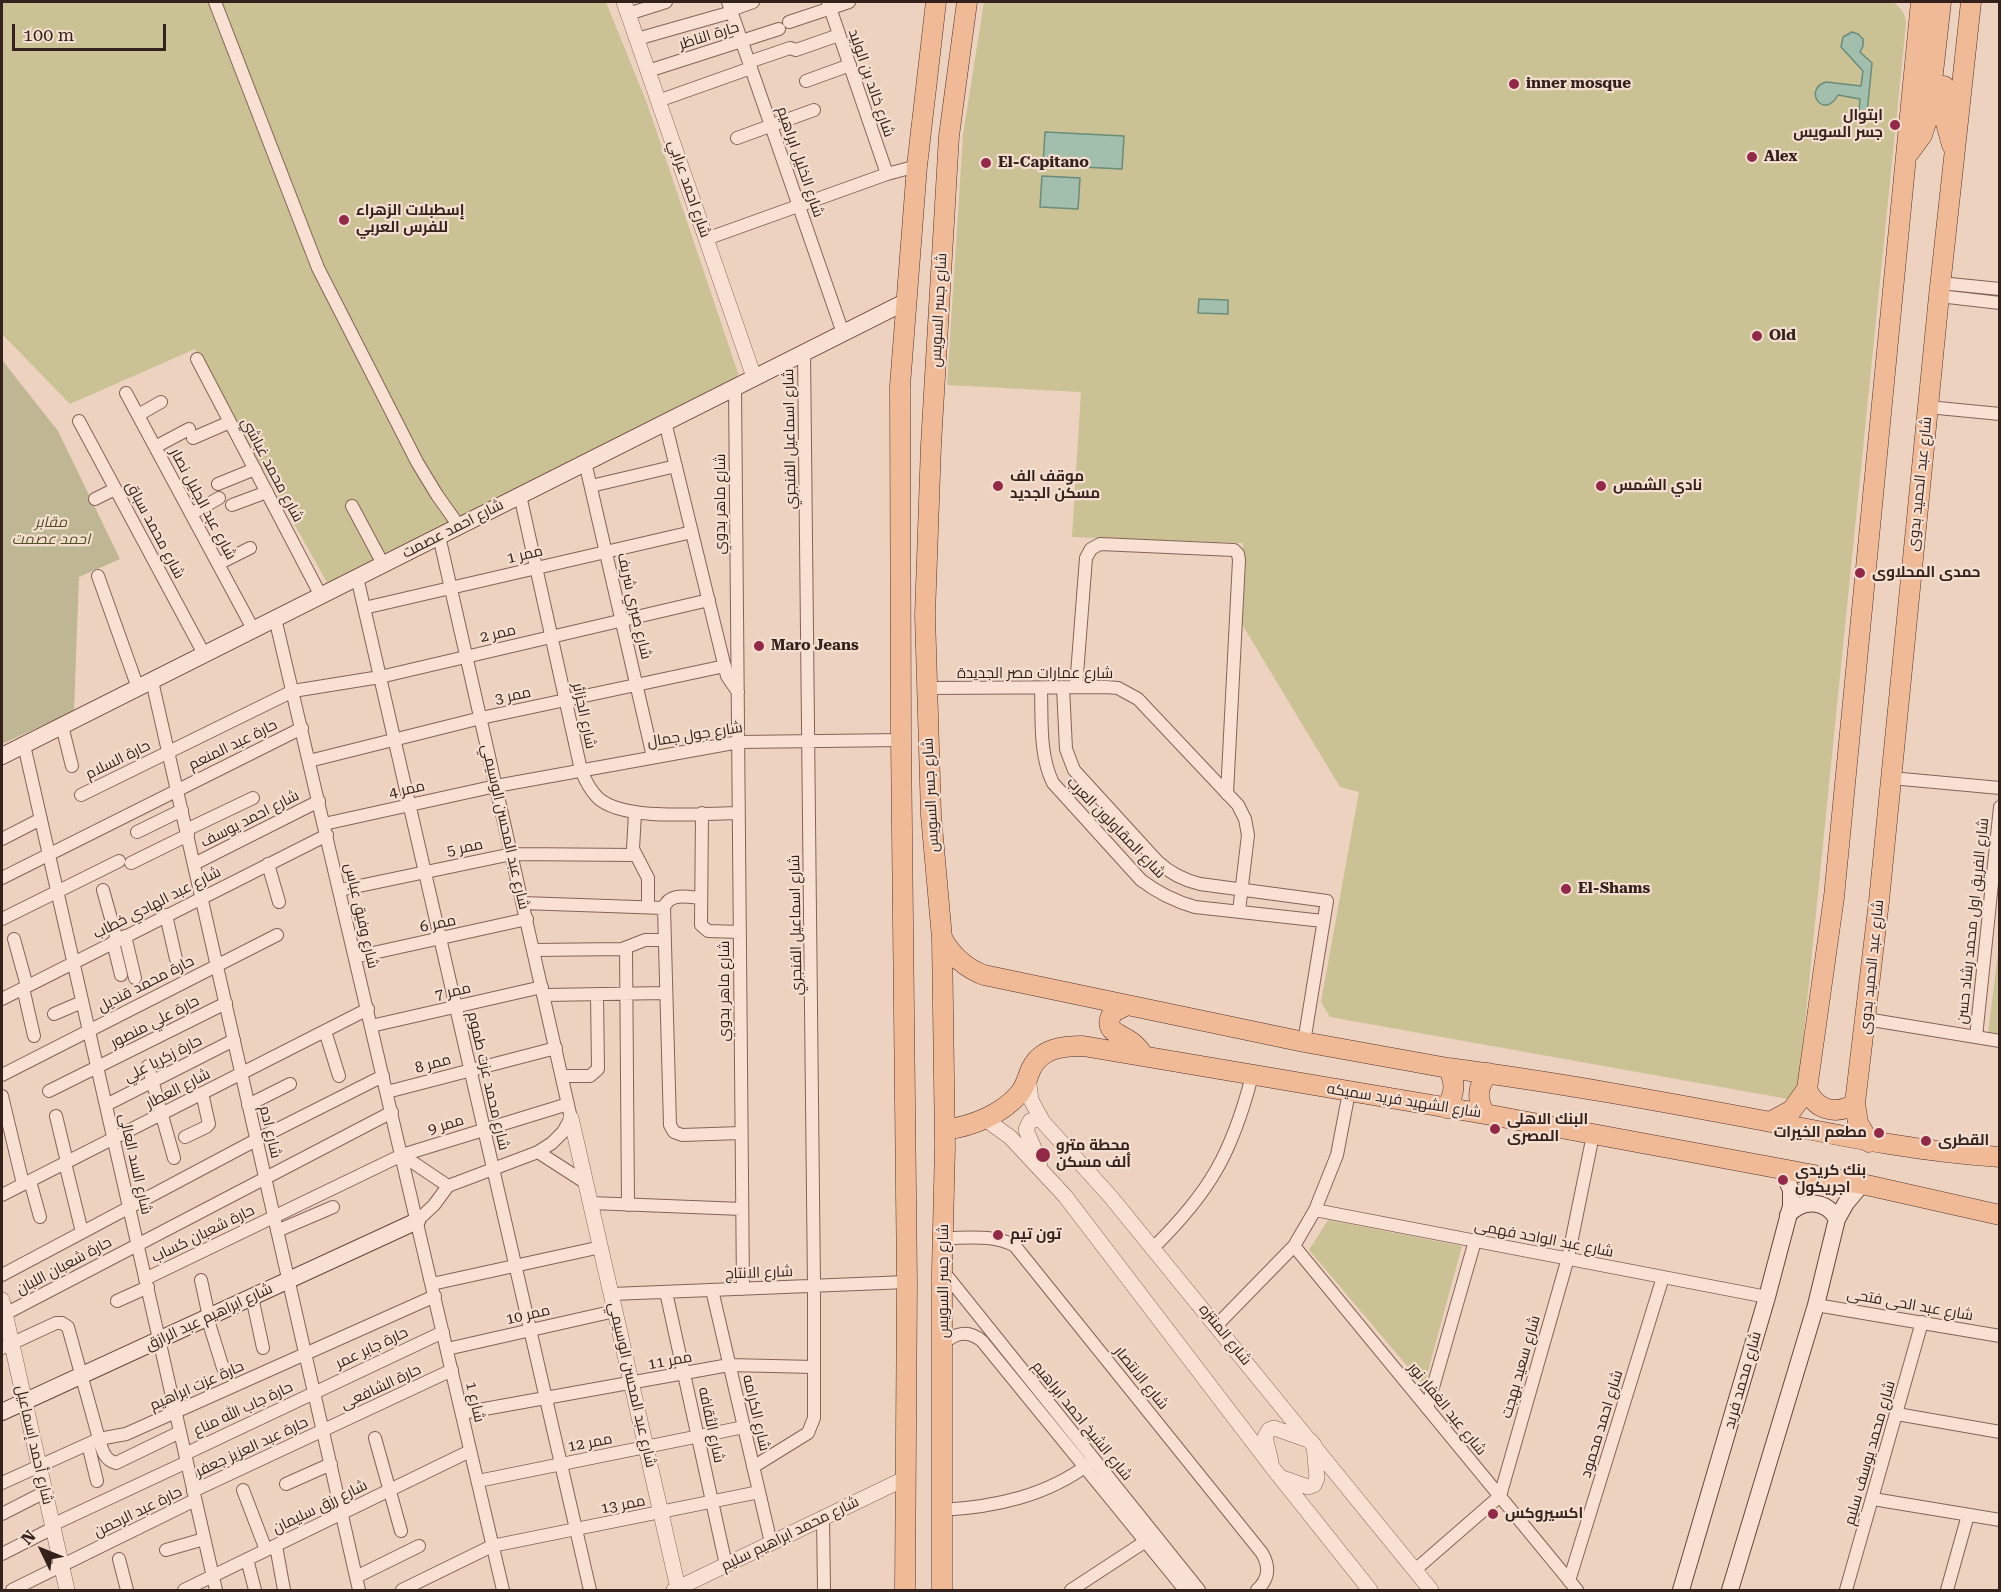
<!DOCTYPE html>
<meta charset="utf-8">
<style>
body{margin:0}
#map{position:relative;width:2001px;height:1592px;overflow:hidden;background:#edd2bf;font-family:"Roboto Serif",serif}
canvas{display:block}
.frame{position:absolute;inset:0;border:3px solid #35211c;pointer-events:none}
.north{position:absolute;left:12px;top:1520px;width:60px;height:60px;-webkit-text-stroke:4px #f4decf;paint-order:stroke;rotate:313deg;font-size:16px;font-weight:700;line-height:24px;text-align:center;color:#35211c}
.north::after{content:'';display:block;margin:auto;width:21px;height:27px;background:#35211c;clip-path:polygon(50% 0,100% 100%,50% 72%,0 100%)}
.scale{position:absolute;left:12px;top:24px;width:154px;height:27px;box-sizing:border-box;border:3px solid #35211c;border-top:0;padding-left:8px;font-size:18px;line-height:21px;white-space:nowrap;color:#35211c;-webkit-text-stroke:4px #f4decf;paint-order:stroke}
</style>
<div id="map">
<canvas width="2001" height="1592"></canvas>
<div class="frame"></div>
<div class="north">N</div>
<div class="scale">100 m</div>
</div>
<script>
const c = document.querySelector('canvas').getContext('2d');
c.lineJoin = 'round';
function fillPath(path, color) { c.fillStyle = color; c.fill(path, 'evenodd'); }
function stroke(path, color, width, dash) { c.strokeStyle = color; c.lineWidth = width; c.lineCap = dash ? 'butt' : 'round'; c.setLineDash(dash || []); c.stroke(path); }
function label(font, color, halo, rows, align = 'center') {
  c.font = font + ' "Roboto Serif",Cairo,serif'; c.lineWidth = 4.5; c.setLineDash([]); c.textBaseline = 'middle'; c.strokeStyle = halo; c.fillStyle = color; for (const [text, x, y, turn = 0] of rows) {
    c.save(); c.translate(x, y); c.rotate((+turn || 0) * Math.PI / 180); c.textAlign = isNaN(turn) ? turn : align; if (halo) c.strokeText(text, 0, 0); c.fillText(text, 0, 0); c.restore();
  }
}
fillPath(new Path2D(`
 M2,2H606L648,106L739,376L328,584L195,349L70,404L2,334Z
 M984,2H1893C1901,8 1906,13 1906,24L1798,1091L1788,1099L1330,1017L1321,1002L1359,792L1340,787L1240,621L1243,543L1072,537L1081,392L947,385L963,135Z
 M1999,944V1035L1988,1034Z
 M1328,1220L1462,1246L1424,1386L1309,1250Z`), '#cac194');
fillPath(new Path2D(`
 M2,360L58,431L120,559L79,577L74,711L2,744Z`), '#bfb793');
const water = new Path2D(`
 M1852,32L1858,34L1863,39V46L1860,52L1872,63L1867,113L1859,111L1860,99L1838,95C1824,121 1802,89 1826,82L1861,86L1863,71L1841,47L1843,37Z
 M1045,132L1124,136L1122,169L1043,165Z
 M1042,176L1080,178L1078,209L1040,207Z
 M1199,299L1228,300V314L1198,313Z`);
fillPath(water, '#a2bfae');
stroke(water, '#6a8c7a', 1.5);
const minor = new Path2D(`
 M215,2L318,268L417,462L437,495L459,526
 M728,2L843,333
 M828,2L887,174
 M731,10L753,2
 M628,14L666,2
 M789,22L849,2
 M637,39L732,12
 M749,62L790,48L796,50L839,35
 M648,71L779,29
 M806,81L850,65
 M658,101L751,68
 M737,138L814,110
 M706,239L887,174L917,166
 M1940,283L2000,289
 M1939,296L2000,303
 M197,359L321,596
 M735,387L743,1289
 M126,393L253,629
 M1928,407L2000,414
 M138,415L161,402
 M79,421L204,654
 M665,422L727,676L738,692
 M193,438L230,422
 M155,447L189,429
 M585,462L653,757
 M218,484L255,469
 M591,486L676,466
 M520,495L581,770C585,780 590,790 598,798C625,822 703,813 739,813
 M95,499L115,489
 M232,505L267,492
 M352,506L383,564
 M191,514L219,498
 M218,564L250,548
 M98,576L138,688
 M357,577L590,1590
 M364,608L692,532
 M275,618L503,1590
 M152,681L359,1590
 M1063,687L1066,749L1074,770L1158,862C1171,874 1183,880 1200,884L1327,901L1304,1042
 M1076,687L1086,558L1091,549L1100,544L1234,550L1238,554L1239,560L1227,794
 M926,688L1106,687L1118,688L1138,699L1238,805L1245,819L1248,835L1239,911
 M1041,688C1042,719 1039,755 1053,783L1141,880C1158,893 1174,901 1195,907L1323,921
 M62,726L72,766
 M24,745L216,1590
 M309,761L481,718L725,666
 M1891,778L2000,788
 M81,795L293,691L380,677L709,600
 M635,813L633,849L648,878V907
 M702,813L701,925L708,931L740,932
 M324,824L496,786L739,742L901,740
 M186,830L253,798
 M137,832L182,810
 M2,839L41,819
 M131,863L188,835
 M194,864L319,801
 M268,864L279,902
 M2,878L302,728
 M103,890L117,940
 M340,890L512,854L635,855
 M701,898C687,897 669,892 664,908L670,1125L674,1132L682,1135L741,1133
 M523,903L664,908
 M166,915L176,959
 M2,919L119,861
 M125,936L135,978
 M14,939L27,986
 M113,942L121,975
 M626,948L628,1205
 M534,950L622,949L645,940H665
 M355,957L527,919
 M23,988L34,1036
 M544,995L666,993
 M2,999L327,835
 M54,1014L82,1002
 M1866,1019L2000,1041
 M371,1026L542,987
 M325,1031L339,1076
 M1976,1037L2000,807
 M148,1066L174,1158
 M2,1075L277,935
 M562,1076H590L598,1069L597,994
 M49,1091L226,1003
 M387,1092L556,1048
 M2,1096L23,1184
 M106,1105L234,1040
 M248,1105L290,1084
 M56,1116L67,1162
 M185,1137L206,1127L209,1124L202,1093
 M538,1152L586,1183
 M402,1155L448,1186
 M65,1163L82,1232
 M30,1181L40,1217
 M2,1195L368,1009
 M591,1203L742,1209
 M1315,1210L1767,1297
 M417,1221L434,1205L448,1186L538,1152L552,1143L563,1132L571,1118L439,536
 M277,1231L333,1207
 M944,1238C968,1238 994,1234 1015,1246L1262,1553C1270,1567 1269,1579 1257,1590
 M1294,1246L1577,1590
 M1153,1248C1210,1192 1232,1153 1252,1076
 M943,1271L1199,1590
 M2,1275L256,1140L383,1076
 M145,1279L402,1155L568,1104
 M201,1280L209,1317
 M432,1284L601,1247
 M712,1290L771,1543
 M666,1292L726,1565
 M612,1294L907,1282
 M252,1297L263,1348
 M117,1301L148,1287
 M1816,1305L2000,1336
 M5,1314L392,1112
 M207,1317L223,1368
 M1217,1325L1294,1246L1315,1210L1337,1155L1349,1092
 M943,1344C955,1332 969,1330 982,1341L1185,1590
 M2,1348L56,1323H62L68,1327L99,1439C102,1449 104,1460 116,1463L180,1432
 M447,1349L615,1311
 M1427,1408L1475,1241
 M462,1413L729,1365L814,1367
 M1897,1414L2000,1432
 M375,1438L401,1531
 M88,1444L97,1481
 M185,1454L443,1332
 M753,1467L808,1433L814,1418V1286L804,352
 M478,1481L744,1427
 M2,1483L99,1439L126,1434L435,1296
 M286,1484L331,1464
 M243,1490L266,1550
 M193,1491L452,1370
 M1873,1499L2000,1520
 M942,1510C995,1507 1047,1496 1090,1463
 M2,1514L45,1492
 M823,1517L824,1590
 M52,1525L187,1462
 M276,1546L284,1590
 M166,1550L204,1539
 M2,1554L53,1528
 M119,1559L127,1590
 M247,1559L255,1590
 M1415,1570L1500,1496L1568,1258L1593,1135
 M356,1577L419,1546
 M1569,1581L1663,1277
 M12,1590L195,1500
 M184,1590L470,1451
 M402,1590L492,1546L759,1492
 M1071,1590L1146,1541
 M1846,1590L1922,1322
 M1947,1590L1968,1515`);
const tertiary = new Path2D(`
 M624,2L754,377
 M1028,1077L1031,1100L1043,1122L1110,1196L1431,1590
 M571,1118L678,1588
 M985,1119L1010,1137L1065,1196L1272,1467L1370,1590
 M1040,1162L1026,1130L1030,1121L1041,1118
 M2,1300L67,1590
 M1271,1462L1265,1437L1269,1430L1274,1428L1311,1441
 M1280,1477L1308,1487L1314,1485L1317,1478L1314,1445
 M674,1590L906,1478`);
const secondary = new Path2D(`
 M2,756L905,302
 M1788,1215C1803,1198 1826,1200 1837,1219
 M2,1412L417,1221
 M1681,1590L1767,1297L1791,1206V1190L1782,1169
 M1730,1590L1816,1305L1837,1219L1846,1203L1862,1184`);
const primary = new Path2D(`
 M1944,86L1943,112L1952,145
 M1908,154L1922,135L1928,117L1941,2
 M942,938C952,956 965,968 984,975L1304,1042L1448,1068C1556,1082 1664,1102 1771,1122C1847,1137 1922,1152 2000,1157
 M1125,1006L1113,1012C1102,1031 1118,1033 1130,1041C1136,1045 1140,1050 1144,1056
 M1807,1089C1815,1110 1837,1116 1855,1103
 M1446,1108C1455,1094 1456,1083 1448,1068
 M1485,1114C1476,1099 1477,1087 1488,1073
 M1770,1122L1792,1110L1807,1089L1834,897L1921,2
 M945,1130C972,1126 1001,1115 1019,1094C1026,1086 1027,1078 1031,1069C1041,1048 1063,1046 1083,1046L1485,1114L1782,1169L1862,1184L2000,1215
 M1869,1142L1858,1123L1855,1103L1879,901L1939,296L1971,2
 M905,1590L907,1282L901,740L900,386L917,166L936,2
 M942,1590V1270L945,1146L942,938L931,815L925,615L931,445L949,136L967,2`);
stroke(minor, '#856358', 14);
stroke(tertiary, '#856358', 16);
stroke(secondary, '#67443b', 18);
stroke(primary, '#53332c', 21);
stroke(minor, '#f8e1d2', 12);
stroke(tertiary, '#f8e1d2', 15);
stroke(secondary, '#f8e1d2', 16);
stroke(primary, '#f0ba97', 20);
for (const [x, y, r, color] of [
 [1514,84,6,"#932949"],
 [1895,125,6,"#932949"],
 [1752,157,6,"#932949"],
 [986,163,6,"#932949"],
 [344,220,6,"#932949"],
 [1757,336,6,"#932949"],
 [998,486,6,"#932949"],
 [1601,486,6,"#932949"],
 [1860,573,6,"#932949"],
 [759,646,6,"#932949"],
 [1566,889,6,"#932949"],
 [1495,1129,6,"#932949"],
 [1879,1133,6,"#932949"],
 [1926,1141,6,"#932949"],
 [1043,1155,8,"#932949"],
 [1783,1180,6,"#932949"],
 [998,1235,6,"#932949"],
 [1493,1514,6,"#932949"]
]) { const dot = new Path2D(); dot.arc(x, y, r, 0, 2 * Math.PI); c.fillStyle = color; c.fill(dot); stroke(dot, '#f4decf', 2); }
label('15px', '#35211c', '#f4decf', [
 ["حارة الناظر",709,36,-17],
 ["شارع خالد بن الوليد",871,83,71],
 ["شارع الخليل ابراهيم",800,162,71],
 ["شارع احمد عرابي",689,189,71],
 ["شارع جسر السويس",939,310,-87],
 ["شارع اسماعيل الفنجري",790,439,-91],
 ["شارع محمد غباشي",272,470,62],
 ["شارع عبد الحميد بدوى",1920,484,-84],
 ["شارع عبد الجليل نصار",203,504,62],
 ["شارع ماهر بدوي",721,504,-90],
 ["شارع احمد عصمت",453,529,-27],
 ["شارع محمد سباق",155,530,62],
 ["ممر 1",525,555,-13],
 ["شارع صبري شريف",634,606,77],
 ["ممر 2",498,634,-13],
 ["شارع عمارات مصر الجديدة",1035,674],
 ["ممر 3",513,696,-12],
 ["شارع الجزائر",584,716,78],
 ["شارع جول جمال",695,735,-9],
 ["حارة عبد المنعم",233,745,-26],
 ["حارة السلام",118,760,-26],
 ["ممر 4",407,790,-13],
 ["شارع جسر السويس",931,795,-93],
 ["شارع احمد يوسف",250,819,-27],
 ["شارع عبد المحسن الوسيمي",505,827,77],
 ["شارع المقاولون العرب",1116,828,46],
 ["ممر 5",465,848,-12],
 ["شارع عبد الهادي خطاب",157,903,-27],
 ["شارع وفيق عباس",361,916,77],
 ["شارع الفريق اول محمد رشاد حسن",1973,921,-84],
 ["ممر 6",438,924,-12],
 ["شارع اسماعيل الفنجري",796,925,-91],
 ["شارع عبد الحميد بدوى",1872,967,-84],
 ["حارة محمد قنديل",146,984,-27],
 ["شارع ماهر بدوي",725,991,-90],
 ["ممر 7",453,992,-13],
 ["حارة علي منصور",155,1022,-27],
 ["حارة زكريا علي",163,1059,-27],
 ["ممر 8",433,1064,-15],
 ["شارع محمد عزت طموم",488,1081,77],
 ["شارع العطار",178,1089,-27],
 ["شارع الشهيد فريد سميكه",1404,1101,9],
 ["ممر 9",446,1125,-17],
 ["شارع ادم",270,1132,77],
 ["شارع السد العالى",135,1164,77],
 ["حارة شعبان كساب",203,1234,-26],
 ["شارع عبد الواحد فهمى",1544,1239,11],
 ["حارة شعبان اللبان",64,1266,-28],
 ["شارع الانتاج",759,1273,-2],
 ["شارع جسر السويس",944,1281,-90],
 ["شارع عبد الحى فتحى",1910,1305,10],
 ["ممر 10",528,1315,-13],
 ["شارع ابراهيم عبد الرازق",209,1317,-25],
 ["شارع المنتزه",1225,1335,51],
 ["حارة جابر عمر",372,1348,-25],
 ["ممر 11",670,1361,-10],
 ["شارع سعيد بهجت",1521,1367,-74],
 ["شارع الانتصار",1141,1378,51],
 ["شارع محمد فريد",1743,1380,-74],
 ["شارع عبد المحسن الوسيمي",632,1385,77],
 ["حارة عزت ابراهيم",197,1386,-24],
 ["حارة الشافعى",381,1387,-25],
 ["شارع 1",475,1402,77],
 ["حارة جاب الله مناع",243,1409,-25],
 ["شارع عبد الغفار نور",1447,1409,51],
 ["شارع الكرامه",756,1413,77],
 ["شارع الشيخ احمد ابراهيم",1082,1421,51],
 ["شارع احمد محمود",1602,1424,-73],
 ["شارع الثقافه",711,1425,78],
 ["ممر 12",590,1443,-11],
 ["شارع أحمد إسماعيل",34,1445,77],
 ["حارة عبد العزيز جعفر",252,1447,-25],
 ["شارع محمد يوسف سليم",1870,1453,-74],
 ["ممر 13",623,1505,-11],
 ["شارع رزق سليمان",320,1507,-26],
 ["حارة عبد الرحمن",138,1512,-26],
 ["شارع محمد ابراهيم سليم",790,1534,-26]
]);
label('bold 15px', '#35211c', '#f4decf', [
 ["inner mosque",1526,84],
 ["ابتوال",1883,116,"right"],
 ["جسر السويس",1883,133,"right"],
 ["Alex",1764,157],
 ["El-Capitano",998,163],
 ["إسطبلات الزهراء",356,211],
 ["للفرس العربي",356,228],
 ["Old",1769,336],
 ["موقف الف",1010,477],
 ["مسكن الجديد",1010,494],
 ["نادي الشمس",1613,486],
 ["حمدى المحلاوى",1872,573],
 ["Maro Jeans",771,646],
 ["El-Shams",1578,889],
 ["البنك الاهلى",1507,1120],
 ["المصرى",1507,1137],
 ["مطعم الخيرات",1867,1133,"right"],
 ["القطرى",1938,1141],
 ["محطة مترو",1056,1146],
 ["ألف مسكن",1056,1163],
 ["بنك كريدى",1795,1171],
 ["اجريكول",1795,1188],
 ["تون تيم",1010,1235],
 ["اكسيروكس",1505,1514]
], 'left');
label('italic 15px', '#514f23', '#f4decf', [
 ["مقابر",51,523],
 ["احمد عصمت",51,540]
]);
</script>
